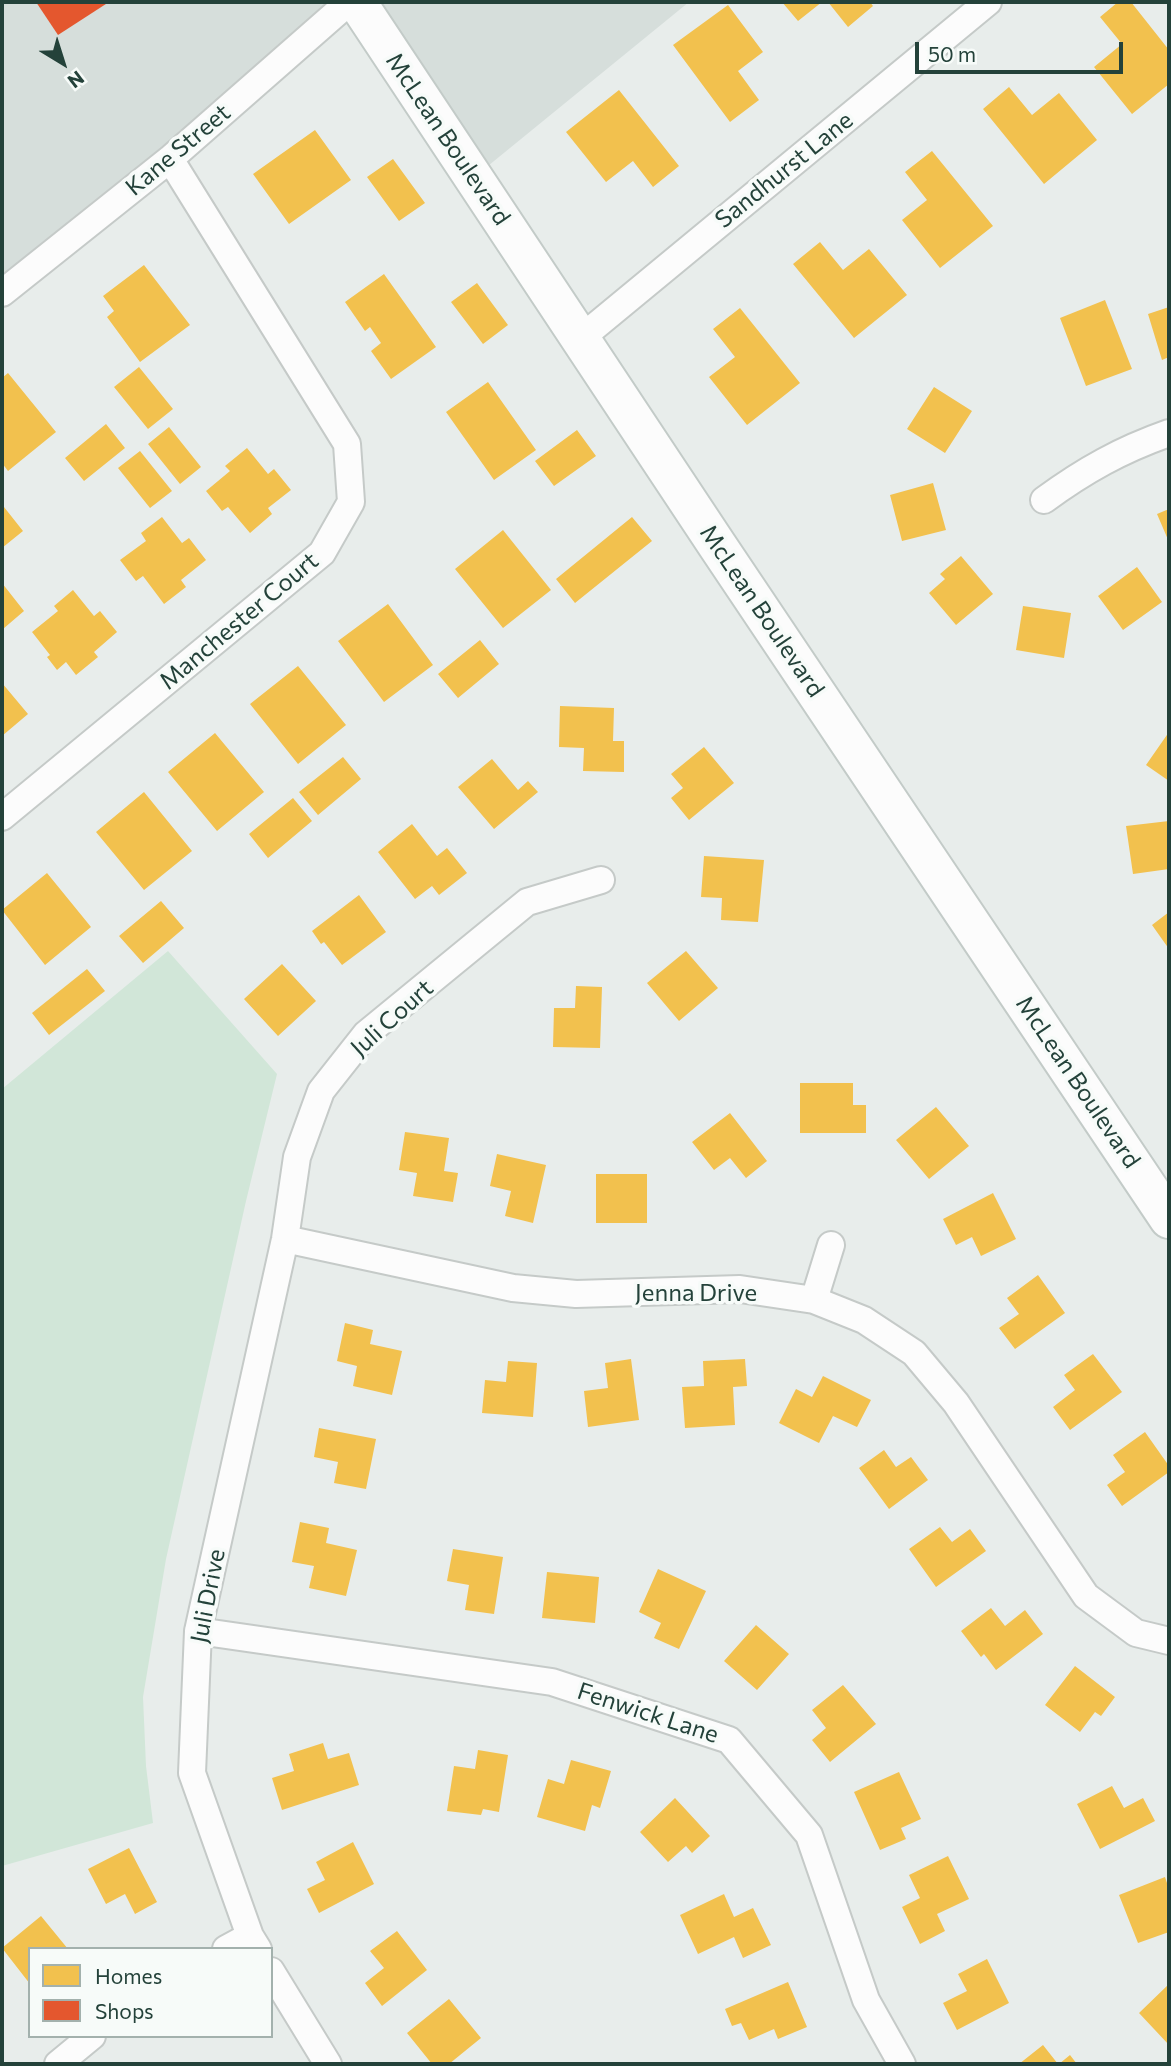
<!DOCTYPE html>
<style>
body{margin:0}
#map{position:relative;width:1171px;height:2066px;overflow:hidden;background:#e8edeb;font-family:Commissioner,sans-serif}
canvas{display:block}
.frame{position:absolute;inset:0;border:4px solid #24423a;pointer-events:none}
.legend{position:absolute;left:28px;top:1947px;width:245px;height:91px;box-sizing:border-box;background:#f7fbf9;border:2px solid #a3b1ad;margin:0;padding:9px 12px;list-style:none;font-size:21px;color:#24423a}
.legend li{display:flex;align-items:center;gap:14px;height:35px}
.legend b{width:35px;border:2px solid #a3b1ad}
.north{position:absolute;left:28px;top:28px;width:70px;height:70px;-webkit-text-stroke:5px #f7fbf9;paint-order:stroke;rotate:142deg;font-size:19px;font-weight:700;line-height:28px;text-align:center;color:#24423a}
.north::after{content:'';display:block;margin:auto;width:24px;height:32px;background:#24423a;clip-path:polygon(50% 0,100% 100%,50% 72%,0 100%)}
.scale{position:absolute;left:915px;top:42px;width:208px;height:32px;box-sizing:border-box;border:4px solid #24423a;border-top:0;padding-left:9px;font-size:21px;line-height:24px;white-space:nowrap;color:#24423a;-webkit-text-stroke:5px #f7fbf9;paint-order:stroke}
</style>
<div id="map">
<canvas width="1171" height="2066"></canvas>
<div class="frame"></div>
<ul class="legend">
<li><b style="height:19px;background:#f2c14e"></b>Homes</li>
<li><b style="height:19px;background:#e4572e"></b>Shops</li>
</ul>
<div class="north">N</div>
<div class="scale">50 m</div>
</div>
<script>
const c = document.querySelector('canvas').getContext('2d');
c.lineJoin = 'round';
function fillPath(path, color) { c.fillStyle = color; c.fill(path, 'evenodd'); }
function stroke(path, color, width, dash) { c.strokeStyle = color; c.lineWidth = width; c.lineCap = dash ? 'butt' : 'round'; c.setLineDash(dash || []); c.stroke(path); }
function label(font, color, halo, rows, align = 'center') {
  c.font = font + ' Commissioner,sans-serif'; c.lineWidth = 7; c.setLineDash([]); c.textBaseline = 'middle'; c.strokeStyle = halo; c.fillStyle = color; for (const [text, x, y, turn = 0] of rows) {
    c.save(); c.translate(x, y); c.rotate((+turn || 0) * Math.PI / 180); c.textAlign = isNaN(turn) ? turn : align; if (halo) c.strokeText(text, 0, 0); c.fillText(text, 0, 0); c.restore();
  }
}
fillPath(new Path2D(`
 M2,2H338L5,279L2,273Z
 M370,2H689L483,170Z`), '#d6dedb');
fillPath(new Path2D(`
 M168,951L277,1074L246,1201L166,1559L143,1697L146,1766L153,1823L2,1866V1089Z`), '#d1e6d8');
fillPath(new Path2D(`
 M782,2H822L798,21Z
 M828,2H870L873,6L848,27Z
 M1118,2H1131L1169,50V84L1132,114L1094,67L1122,44L1100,17Z
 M728,5L763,52L738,71L759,100L730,122L673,45Z
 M1009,87L1032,115L1059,93L1097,140L1044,184L983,109Z
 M619,90L679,166L653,187L633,161L606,182L566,132Z
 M315,130L351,180L289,224L253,174Z
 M932,151L993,226L940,268L902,220L927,200L905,172Z
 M393,159L425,203L399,221L367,177Z
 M820,242L843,270L869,249L907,295L854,338L793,264Z
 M144,265L190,325L140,362L107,317L114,311L103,296Z
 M384,274L436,347L391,379L371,351L381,343L370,327L365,331L345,302Z
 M477,283L508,325L483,344L451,302Z
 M1105,300L1132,369L1086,386L1060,318Z
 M1169,307V357L1162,360L1148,314Z
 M740,308L800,383L747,425L709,377L735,357L713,329Z
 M139,367L173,409L148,429L114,387Z
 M8,373L56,432L8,471L2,463V378Z
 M488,382L536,450L494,480L446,412Z
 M934,387L972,411L945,453L907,429Z
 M106,424L125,448L84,481L65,458Z
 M169,427L201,467L180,484L148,444Z
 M577,430L596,456L554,486L535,461Z
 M247,448L268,474L274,469L291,490L268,508L272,514L250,533L228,507L222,511L206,491L230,471L225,466Z
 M140,451L172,491L150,508L118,468Z
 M933,483L946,530L902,541L890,495Z
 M4,507L23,531L2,548V509Z
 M1169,509V542L1157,514Z
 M162,517L182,543L189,538L206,560L181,580L186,587L164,604L143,576L136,581L120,560L146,541L141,533Z
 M632,517L652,541L575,603L556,579Z
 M503,530L551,590L503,628L455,569Z
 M961,556L993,594L956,625L929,593L945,579L940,574Z
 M1137,567L1162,602L1123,630L1098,596Z
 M2,583L24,611L3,629L2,627Z
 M73,590L94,616L100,611L117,632L94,652L98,657L76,675L66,662L57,670L47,657L50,655L32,632L58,611L54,606Z
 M388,604L433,665L384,702L338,641Z
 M1023,606L1071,613L1064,658L1016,650Z
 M480,640L499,664L458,698L438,674Z
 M298,666L346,725L298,764L250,704Z
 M2,683L28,714L2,736Z
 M560,706L614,708L613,741H624V772L583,771L584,748L559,747Z
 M1169,732V781L1146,765Z
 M215,733L264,792L217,831L168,772Z
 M704,747L734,783L689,820L671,798L683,788L671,774Z
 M343,757L361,779L318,815L299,792Z
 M492,759L518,790L528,781L538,792L494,829L458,787Z
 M144,792L192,851L144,890L96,832Z
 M293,798L312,821L268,858L249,834Z
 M1169,821V869L1133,874L1126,826Z
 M412,824L437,856L447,848L467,873L439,895L432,886L415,899L378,852Z
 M704,856L764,860L758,922L721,920L722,898L701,897Z
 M47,873L91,927L45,965L2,910Z
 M359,895L386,932L342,965L324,942L321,944L312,931Z
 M161,901L184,928L143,963L119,936Z
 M1169,912V949L1152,925Z
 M686,951L718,988L679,1021L647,983Z
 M282,964L316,1001L278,1036L244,999Z
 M87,969L105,991L49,1035L32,1013Z
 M576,986L602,987L600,1048L553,1047L554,1008H575Z
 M800,1083H853V1105H866V1133H800Z
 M936,1107L969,1146L929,1179L896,1140Z
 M730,1113L767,1161L746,1178L730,1158L714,1170L692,1142Z
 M405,1132L449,1138L444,1171L458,1173L453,1202L413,1196L417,1173L399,1170Z
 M497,1154L546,1165L533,1223L505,1216L511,1191L490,1186Z
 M596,1174H647V1223H596Z
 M993,1193L1016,1239L981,1256L972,1237L956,1245L943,1219Z
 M1038,1275L1065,1313L1015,1349L999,1328L1019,1314L1007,1298Z
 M345,1323L373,1330L370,1344L402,1351L392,1395L353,1386L357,1366L337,1361Z
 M1093,1354L1122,1392L1070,1430L1053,1407L1075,1390L1064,1375Z
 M631,1359L639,1420L588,1427L584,1391L608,1388L605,1363Z
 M745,1359L747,1386L733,1387L735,1425L685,1428L682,1387L704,1386L703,1361Z
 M508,1361L537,1363L533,1417L482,1413L485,1380L506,1382Z
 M823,1376L871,1400L857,1427L833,1416L819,1443L779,1423L796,1389L812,1397Z
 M319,1428L376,1439L366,1489L334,1483L338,1462L314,1457Z
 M1145,1432L1169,1466V1472L1122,1506L1107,1485L1125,1472L1113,1455Z
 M884,1450L896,1467L911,1457L928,1480L889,1509L859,1468Z
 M300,1522L329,1528L326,1543L357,1550L346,1596L309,1588L314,1566L292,1562Z
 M940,1527L952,1542L970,1529L986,1551L936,1587L909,1549Z
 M453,1549L503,1557L494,1614L465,1610L469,1585L447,1581Z
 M658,1569L706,1591L679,1649L654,1638L661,1623L639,1612Z
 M547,1572L599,1577L595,1623L542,1618Z
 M991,1608L1005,1626L1025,1610L1043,1634L996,1670L984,1654L981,1657L961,1631Z
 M756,1625L789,1654L757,1690L724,1661Z
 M1075,1666L1115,1697L1101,1716L1095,1712L1080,1732L1045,1705Z
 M843,1685L876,1724L830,1762L812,1740L826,1728L812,1710Z
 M323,1743L328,1759L349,1753L359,1785L282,1810L272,1778L294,1771L289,1754Z
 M478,1750L508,1755L499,1812L483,1809L481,1815L447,1811L454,1766L475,1769Z
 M571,1760L611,1771L600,1808L592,1805L585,1831L537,1817L548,1779L564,1784Z
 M899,1772L921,1819L901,1828L906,1839L880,1850L854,1792Z
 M1112,1786L1124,1808L1143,1798L1155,1821L1100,1849L1077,1804Z
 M675,1798L710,1836L692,1853L686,1846L668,1862L640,1832Z
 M353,1842L374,1884L319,1913L307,1889L325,1880L316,1862Z
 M129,1848L157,1902L135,1914L125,1894L106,1904L88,1869Z
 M948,1856L969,1899L937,1914L945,1931L920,1944L902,1907L920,1898L909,1875Z
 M1165,1877L1169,1889V1932L1138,1943L1119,1895Z
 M724,1894L734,1917L753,1908L771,1945L743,1958L734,1937L698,1954L680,1915Z
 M41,1916L68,1949H30V1984L2,1948Z
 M397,1931L427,1970L382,2006L365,1983L384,1968L370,1951Z
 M987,1959L1009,2003L957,2030L943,2003L967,1991L958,1974Z
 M788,1982L807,2027L778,2039L774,2029L749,2040L741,2023L732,2026L725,2009Z
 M1169,1984V2045L1139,2013Z
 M449,1999L481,2038L449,2064H432L407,2033Z
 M1043,2045L1058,2064H1019Z
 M1070,2055L1077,2064H1059Z`), '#f2c14e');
fillPath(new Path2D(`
 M36,2H109L58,35Z`), '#e4572e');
const street = new Path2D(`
 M2,293L170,159L349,2
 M581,338L988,2
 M1044,500C1085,470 1121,450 1169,433
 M2,817L322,553L351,502L347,444L170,159
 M285,1239L513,1288L576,1294L740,1289L814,1300L864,1320L914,1353L956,1403L1086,1596L1136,1633L1169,1641
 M814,1300L831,1245
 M198,1631L552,1682L729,1740L809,1835L866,2000L902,2064
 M226,1949L250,1936
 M258,1949L250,1936L192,1773L198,1631L285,1239L297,1157L321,1091L366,1034L527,902L601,880
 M271,1971L328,2064
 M58,2064L92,2036`);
const secondary = new Path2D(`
 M357,2L717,545L1169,1219`);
stroke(street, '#c5cac8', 30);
stroke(secondary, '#c3cbc8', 42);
stroke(street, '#fcfcfc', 26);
stroke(secondary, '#fcfcfc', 38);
label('24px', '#24423a', '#f7fbf9', [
 ["McLean Boulevard",448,139,56],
 ["Kane Street",178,150,-40],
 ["Sandhurst Lane",784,170,-39],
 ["McLean Boulevard",762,611,56],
 ["Manchester Court",239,621,-40],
 ["Juli Court",392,1018,-42],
 ["McLean Boulevard",1078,1082,56],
 ["Jenna Drive",696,1293],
 ["Juli Drive",208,1596,-79],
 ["Fenwick Lane",648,1713,18]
]);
</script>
